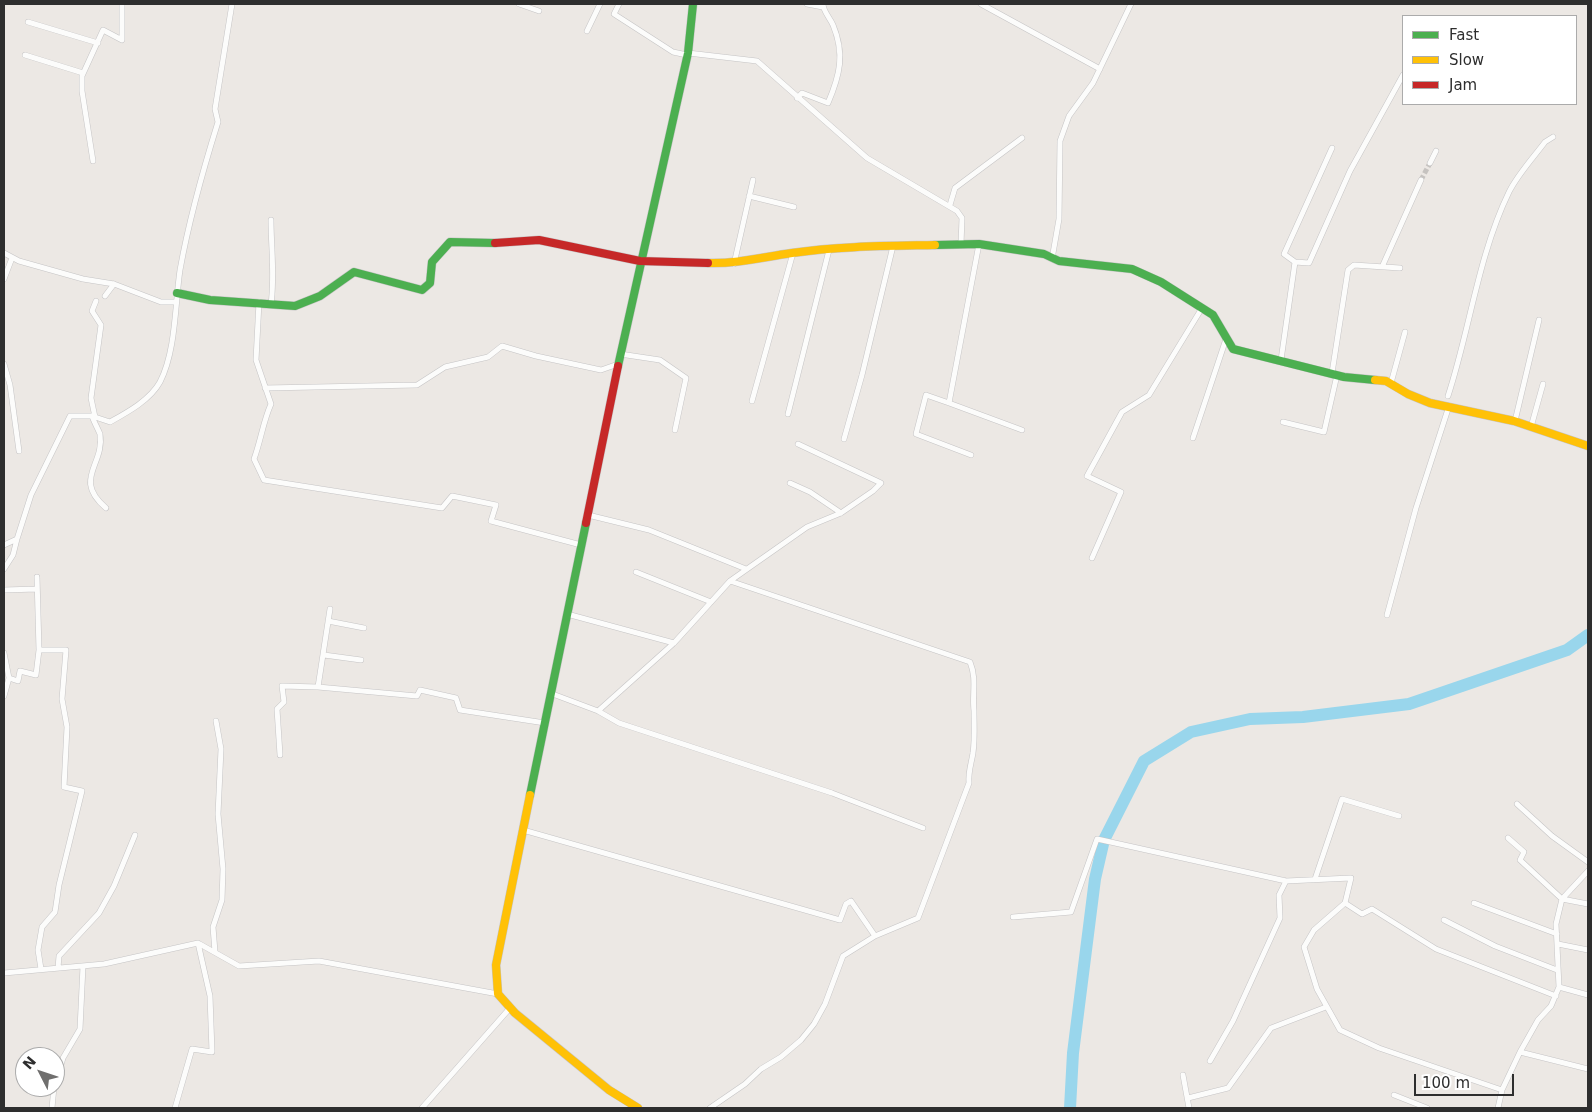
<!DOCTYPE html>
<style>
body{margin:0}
#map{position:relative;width:1592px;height:1112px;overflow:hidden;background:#ece8e4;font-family:"DejaVu Sans",sans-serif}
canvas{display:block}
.frame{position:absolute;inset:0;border:5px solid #2e2e2e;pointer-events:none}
.legend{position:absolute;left:1402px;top:15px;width:175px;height:90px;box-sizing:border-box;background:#fff;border:1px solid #ababab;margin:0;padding:6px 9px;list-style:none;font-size:15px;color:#2e2e2e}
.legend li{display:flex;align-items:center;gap:10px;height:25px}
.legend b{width:25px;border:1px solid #ababab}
.north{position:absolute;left:15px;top:1047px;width:50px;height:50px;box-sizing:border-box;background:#fff;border:1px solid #ababab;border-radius:50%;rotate:311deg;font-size:14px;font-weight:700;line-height:20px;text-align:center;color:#2e2e2e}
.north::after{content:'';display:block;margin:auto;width:18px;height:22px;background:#706f6e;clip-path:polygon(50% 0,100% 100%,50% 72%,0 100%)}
.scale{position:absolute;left:1414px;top:1074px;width:100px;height:22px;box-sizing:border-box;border:2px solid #2e2e2e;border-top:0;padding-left:6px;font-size:15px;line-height:18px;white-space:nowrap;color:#2e2e2e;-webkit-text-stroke:4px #fff;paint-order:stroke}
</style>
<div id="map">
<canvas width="1592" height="1112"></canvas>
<div class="frame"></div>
<ul class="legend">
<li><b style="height:6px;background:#4caf50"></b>Fast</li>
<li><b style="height:6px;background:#ffc107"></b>Slow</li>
<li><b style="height:6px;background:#c62828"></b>Jam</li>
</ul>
<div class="north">N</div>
<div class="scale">100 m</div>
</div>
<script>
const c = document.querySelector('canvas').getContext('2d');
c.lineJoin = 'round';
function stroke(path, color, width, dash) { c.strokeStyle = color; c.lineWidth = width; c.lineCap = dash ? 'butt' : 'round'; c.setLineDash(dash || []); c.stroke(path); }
stroke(new Path2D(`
 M1070,1108L1073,1053L1095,879L1104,840L1144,761L1191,732L1250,719L1303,717L1409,704L1567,650L1588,635`), '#99d6ec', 12);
stroke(new Path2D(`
 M1421,180L1430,163`), '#c6c3c0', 5, [5, 2.5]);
const street = new Path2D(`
 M519,4L539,11
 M619,4L614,14L673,52L687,55
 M807,4L823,7
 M981,4L1100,69
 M28,22L98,43
 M587,31L600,4
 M688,53L757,61L867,158L957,211L962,218L961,244
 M25,55L83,73
 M797,98L802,93L828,103C840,75 845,54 833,25C830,18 823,11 823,4
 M93,161L82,91V76L103,30L122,40V4
 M1430,163L1436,151
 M749,196L794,207
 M950,205L955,188L1022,138
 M271,220C271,247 275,276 271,304
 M4,253L19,261L83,279L114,284L161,302H175
 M1052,259L1059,219L1060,141L1069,116L1093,83L1131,4
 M1295,262L1284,254L1332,148
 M734,264L753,180
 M1382,267L1421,180
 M4,279L12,258
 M105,296L114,284
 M259,302L256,360L271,404C263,422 261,440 254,459L264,480L442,508L452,496L496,505L491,521L581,545
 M620,354L660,360L686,378L675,430
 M1281,360L1295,262L1309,263L1350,171L1403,75
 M4,364L10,385L19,451
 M1332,373L1348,270L1354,265L1400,268
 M1391,383L1405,332
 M265,388L417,385L445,367L488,357L502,346L536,356L601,370L618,364
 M1448,396C1470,329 1478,256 1509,192C1518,174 1533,158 1545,142L1553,137
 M752,401L793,253
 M949,403L1022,430
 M788,414L829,250
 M92,416C94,422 98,429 100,434C105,465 72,479 106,508
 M95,417L91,398L101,325L92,311L96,301
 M1515,421L1539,320
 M1283,422L1324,432L1337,375
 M1531,427L1543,384
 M1193,438L1226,339
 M844,439L862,375L893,246
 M971,455L916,434L926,395L949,403L979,244
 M790,483L810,492L841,513
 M588,515L649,530L746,569
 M4,545L17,539L31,495L70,416H92L110,422C128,412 150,400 160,382C176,351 175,304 180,270C189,220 203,170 218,122L215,109L232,4
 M1092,558L1121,492L1087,476L1122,412L1149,395L1202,308
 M4,569L13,555L17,539
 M636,572L711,602
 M4,590L37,589
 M567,614L674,643
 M1387,615L1416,508L1449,406
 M328,621L364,628
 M39,650H66L62,699L67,727L64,787L82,791L59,885L55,912L42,927L38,950L41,969
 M4,653L9,678
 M324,655L361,660
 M318,687L330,609
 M550,693L598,711L619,723L832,793L923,828
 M4,696L9,678L18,681L20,671L36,675L39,650L37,577
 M598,711L674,643L730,581L807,527L841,513L873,491L881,483L798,444
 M280,755L277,709L284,702L282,686L318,687L417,696L420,690L456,698L460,710L545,723
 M1517,804L1552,836L1588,862
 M523,830L840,920L846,904L851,901L875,936L918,918L969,783C968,772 971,765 973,753C975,739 974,725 974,711C972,693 977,679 970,662L730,581
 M1508,838L1524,852L1520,860L1562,899L1588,904
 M1315,879L1342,799L1399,816
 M1345,903L1362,914L1372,909L1436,949L1556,996
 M1474,903L1557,934
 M1013,917L1071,912L1097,839L1286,881L1351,878L1345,903L1314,930L1304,947L1317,989L1340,1030L1379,1048L1502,1090
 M1444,920L1495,946L1557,970
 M1558,944L1588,950
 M215,952L213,927L222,900L223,869L218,814L221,749L216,721
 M58,968L59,956L99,913L114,886L135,835
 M4,973L104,964L198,943L239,966L319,961L498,994
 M1559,987L1588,995
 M1520,1052L1588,1069
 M1210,1061L1233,1021L1280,918L1279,895L1286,881
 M1183,1075L1189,1108
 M55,1084L63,1058L80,1029L83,966
 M1394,1095L1427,1108
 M1188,1098L1228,1088L1271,1028L1326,1007
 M52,1108L54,1087
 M175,1108L192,1049L212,1052L210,996L198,943
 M422,1108L510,1008
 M710,1108L745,1084L761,1069L781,1057L801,1040L814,1024L825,1004L843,956L875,936
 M1498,1108L1502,1090L1520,1052L1538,1020L1551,1006L1559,987L1556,924L1562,899L1588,871`);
const fast = new Path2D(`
 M935,245L979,244L1044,254L1059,261L1132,269L1161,282L1213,315L1233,349L1344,377L1375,380
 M177,293L210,300L295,306L320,296L354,272L422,290L430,283L432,262L450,242L495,243
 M618,366L688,53L693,4
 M530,795L586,523`);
const slow = new Path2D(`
 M708,263C737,264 763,257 792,253C839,246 887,246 935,245
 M1375,380L1386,381L1408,394L1430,403L1514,421L1588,446
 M530,795L496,965L498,994L515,1013L609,1090L638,1108`);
const jam = new Path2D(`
 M495,243L539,240L640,261L708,263
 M586,523L618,366`);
stroke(street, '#c5c4c5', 6);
stroke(fast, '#c5c4c5', 9);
stroke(slow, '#c5c4c5', 9);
stroke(jam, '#c5c4c5', 9);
stroke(street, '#fcfcfb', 5);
stroke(fast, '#4caf50', 8);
stroke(slow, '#ffc107', 8);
stroke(jam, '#c62828', 8);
</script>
